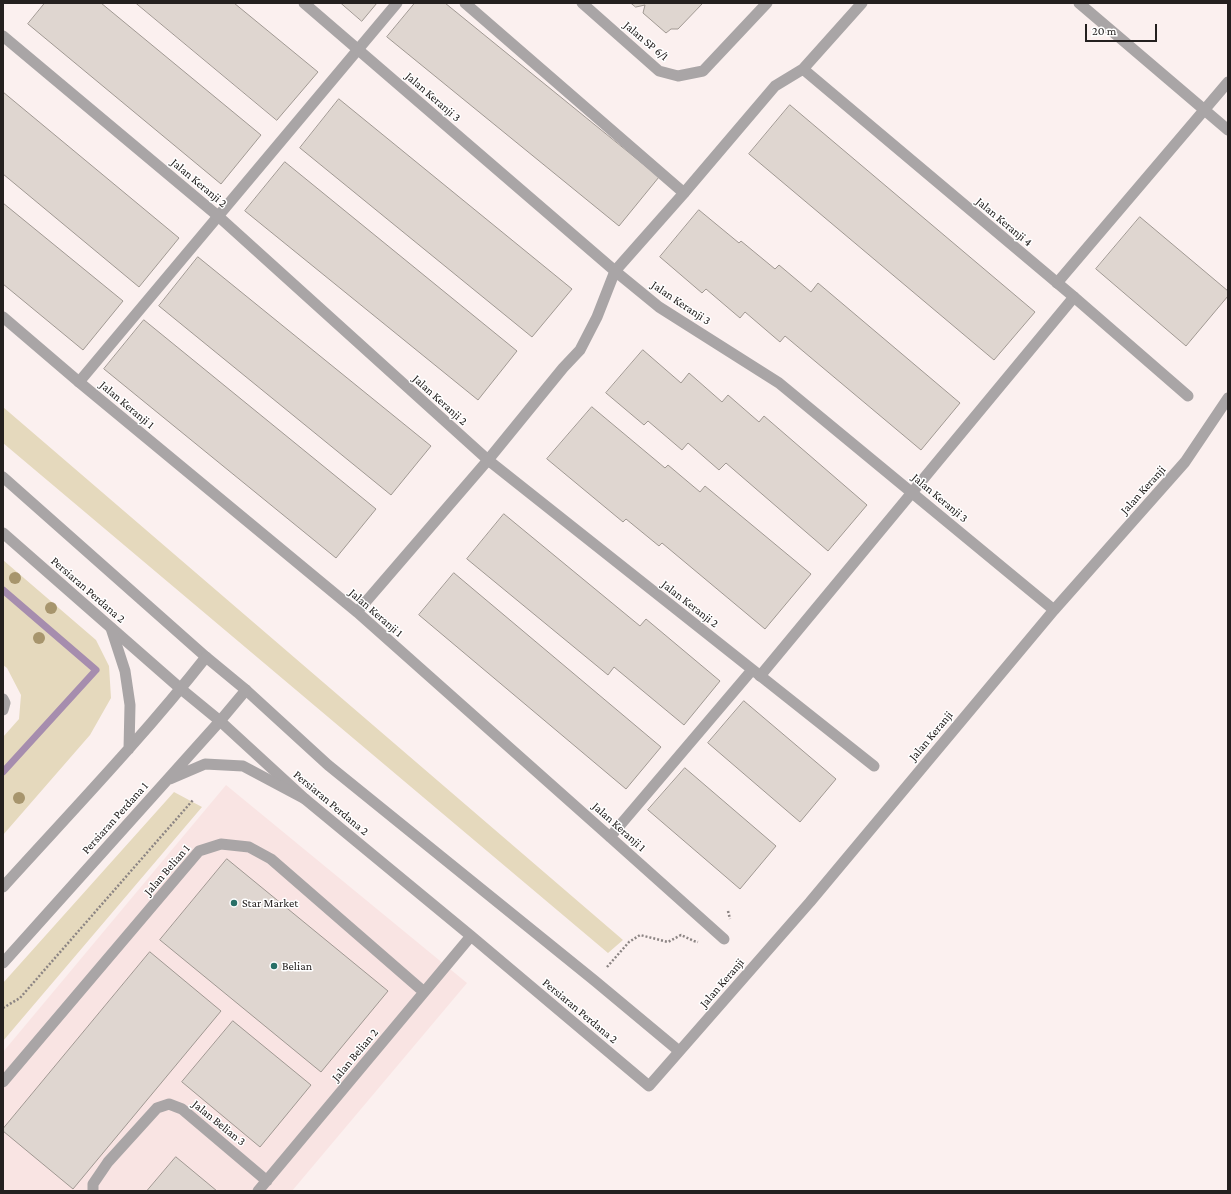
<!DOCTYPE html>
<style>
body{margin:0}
#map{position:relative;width:1231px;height:1194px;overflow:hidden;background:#fbf0ef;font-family:"Crimson Pro",serif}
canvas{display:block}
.frame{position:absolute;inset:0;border:4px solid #24201f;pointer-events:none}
.scale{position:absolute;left:1085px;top:24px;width:72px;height:18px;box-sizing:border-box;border:2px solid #24201f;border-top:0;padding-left:5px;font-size:12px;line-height:14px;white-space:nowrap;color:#24201f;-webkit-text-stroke:3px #fff;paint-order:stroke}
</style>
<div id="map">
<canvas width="1231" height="1194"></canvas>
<div class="frame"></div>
<div class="scale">20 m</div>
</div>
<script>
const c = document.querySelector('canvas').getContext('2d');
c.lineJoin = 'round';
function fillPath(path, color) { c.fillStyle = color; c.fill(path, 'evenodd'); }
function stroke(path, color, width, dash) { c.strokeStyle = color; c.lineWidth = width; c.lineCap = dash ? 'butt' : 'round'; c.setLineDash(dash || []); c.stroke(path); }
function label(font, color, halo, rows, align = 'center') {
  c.font = font + ' "Crimson Pro",serif'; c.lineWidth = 3; c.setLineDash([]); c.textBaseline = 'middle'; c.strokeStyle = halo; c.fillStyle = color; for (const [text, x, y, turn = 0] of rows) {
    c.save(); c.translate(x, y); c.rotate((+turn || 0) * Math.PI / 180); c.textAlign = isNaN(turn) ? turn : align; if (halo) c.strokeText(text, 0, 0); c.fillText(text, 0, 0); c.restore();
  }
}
fillPath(new Path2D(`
 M226,785L467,983L292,1191H3V1052Z`), '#f9e4e3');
fillPath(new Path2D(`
 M3,407L623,940L608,953L3,443Z
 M3,560L96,640L109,666L111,698L90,735L3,835V737L19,719L21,695L7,668L3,665Z
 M174,792L202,807L3,1041V983Z`), '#e5d9bd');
stroke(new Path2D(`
 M3,590L96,670L3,772`), '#a68dae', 7);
const building = new Path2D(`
 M45,3H101L261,135L221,184L28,24Z
 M136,3H234L318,72L277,120Z
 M341,3H377L362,21Z
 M415,3H445L659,177L619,226L387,37Z
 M631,3H701L702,4L678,29H671L666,33L643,13L645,5L636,7Z
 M3,92L179,238L139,287L3,174Z
 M339,99L572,289L532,337L300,148Z
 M790,105L1035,312L994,360L749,154Z
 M285,162L517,351L478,400L245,211Z
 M3,203L123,301L83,350L3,284Z
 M699,210L739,243L741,241L775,269L779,265L811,292L818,283L960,403L921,450L785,336L780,342L745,312L740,318L706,289L702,293L660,257Z
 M1140,217L1228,291V296L1186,346L1096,269Z
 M198,257L431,446L391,495L159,306Z
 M144,320L376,509L336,558L104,369Z
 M643,350L681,383L689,373L722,402L728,395L759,422L764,416L867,505L828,551L726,463L719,470L688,443L682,450L648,421L644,425L606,393Z
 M592,407L665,468L668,465L700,492L705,486L811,574L765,629L662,543L659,546L626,519L623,522L547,459Z
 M504,514L640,626L646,619L720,681L684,725L614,667L608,675L467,559Z
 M454,573L661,747L626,789L419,615Z
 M744,701L836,779L800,822L708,743Z
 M685,768L776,846L740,889L648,810Z
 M227,859L388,991L321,1072L160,940Z
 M150,952L221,1011L73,1189L3,1131V1129Z
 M233,1021L311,1085L260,1147L182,1082Z
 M176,1157L217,1191H147Z`);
fillPath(building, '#dfd6d0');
stroke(building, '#a09892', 1);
stroke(new Path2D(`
 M728,911L730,919
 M607,967L629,942L640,935L668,942L681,935L694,941L698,942
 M3,1008L20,998L193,800`), '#8b8483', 2.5, [2, 2]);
stroke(new Path2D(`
 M465,3L684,193
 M1057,283L1228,82
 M79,382L397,3
 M760,676L1074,297`), '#a9a5a6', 11);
stroke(new Path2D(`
 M304,3L615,271L659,307L779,383L1054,610
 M582,3L659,71L678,76L703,71L767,3
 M1079,3L1228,130
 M3,36L218,216L488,460L874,766
 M803,69L1074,297L1188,396
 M3,317L79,382L357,612L610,837L724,939
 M3,477L206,657L246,690L328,765L595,981L679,1051
 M3,533L181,689L220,721L305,799L471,936L649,1086L810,902L1054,610L1185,462L1228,398
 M357,612L488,460L563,368L580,350L597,317L615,271L684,193L775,86L803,69L862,3
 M3,699L5,703L3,710
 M610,837L752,670
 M3,1082L199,851L221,844L249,847L271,859L424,992
 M93,1191V1184L108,1162L157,1108L169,1104L182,1109L267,1181
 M258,1191L471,936`), '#a9a5a6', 11);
stroke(new Path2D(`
 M111,628L125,671L130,705L129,749
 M170,779L205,764L243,766L305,799
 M3,887C72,811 143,737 206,657
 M3,963L220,721L246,690`), '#a9a5a6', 11);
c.fillStyle = '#a7956d';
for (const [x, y] of [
 [15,578],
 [51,608],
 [39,638],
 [19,798]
]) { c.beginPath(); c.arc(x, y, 6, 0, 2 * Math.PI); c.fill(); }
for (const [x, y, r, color] of [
 [234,903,4,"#287067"],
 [274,966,4,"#287067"]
]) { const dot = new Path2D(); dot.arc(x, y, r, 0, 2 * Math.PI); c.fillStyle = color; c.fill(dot); stroke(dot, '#fff', 1.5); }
label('12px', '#24201f', '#fff', [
 ["Jalan SP 6/1",646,41,40],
 ["Jalan Keranji 3",433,97,41],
 ["Jalan Keranji 2",199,183,40],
 ["Jalan Keranji 4",1004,222,40],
 ["Jalan Keranji 3",681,303,34],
 ["Jalan Keranji 2",440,400,42],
 ["Jalan Keranji 1",127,405,40],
 ["Jalan Keranji",1143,490,-48],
 ["Jalan Keranji 3",940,498,40],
 ["Persiaran Perdana 2",88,590,41],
 ["Jalan Keranji 2",690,604,38],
 ["Jalan Keranji 1",376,613,41],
 ["Jalan Keranji",931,736,-50],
 ["Persiaran Perdana 2",331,803,40],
 ["Persiaran Perdana 1",115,818,-48],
 ["Jalan Keranji 1",619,827,42],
 ["Jalan Belian 1",167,870,-49],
 ["Jalan Keranji",722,983,-49],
 ["Persiaran Perdana 2",580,1011,40],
 ["Jalan Belian 2",355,1055,-50],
 ["Jalan Belian 3",219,1123,39]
]);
label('12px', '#24201f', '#fff', [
 ["Star Market",242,903],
 ["Belian",282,966]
], 'left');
</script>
